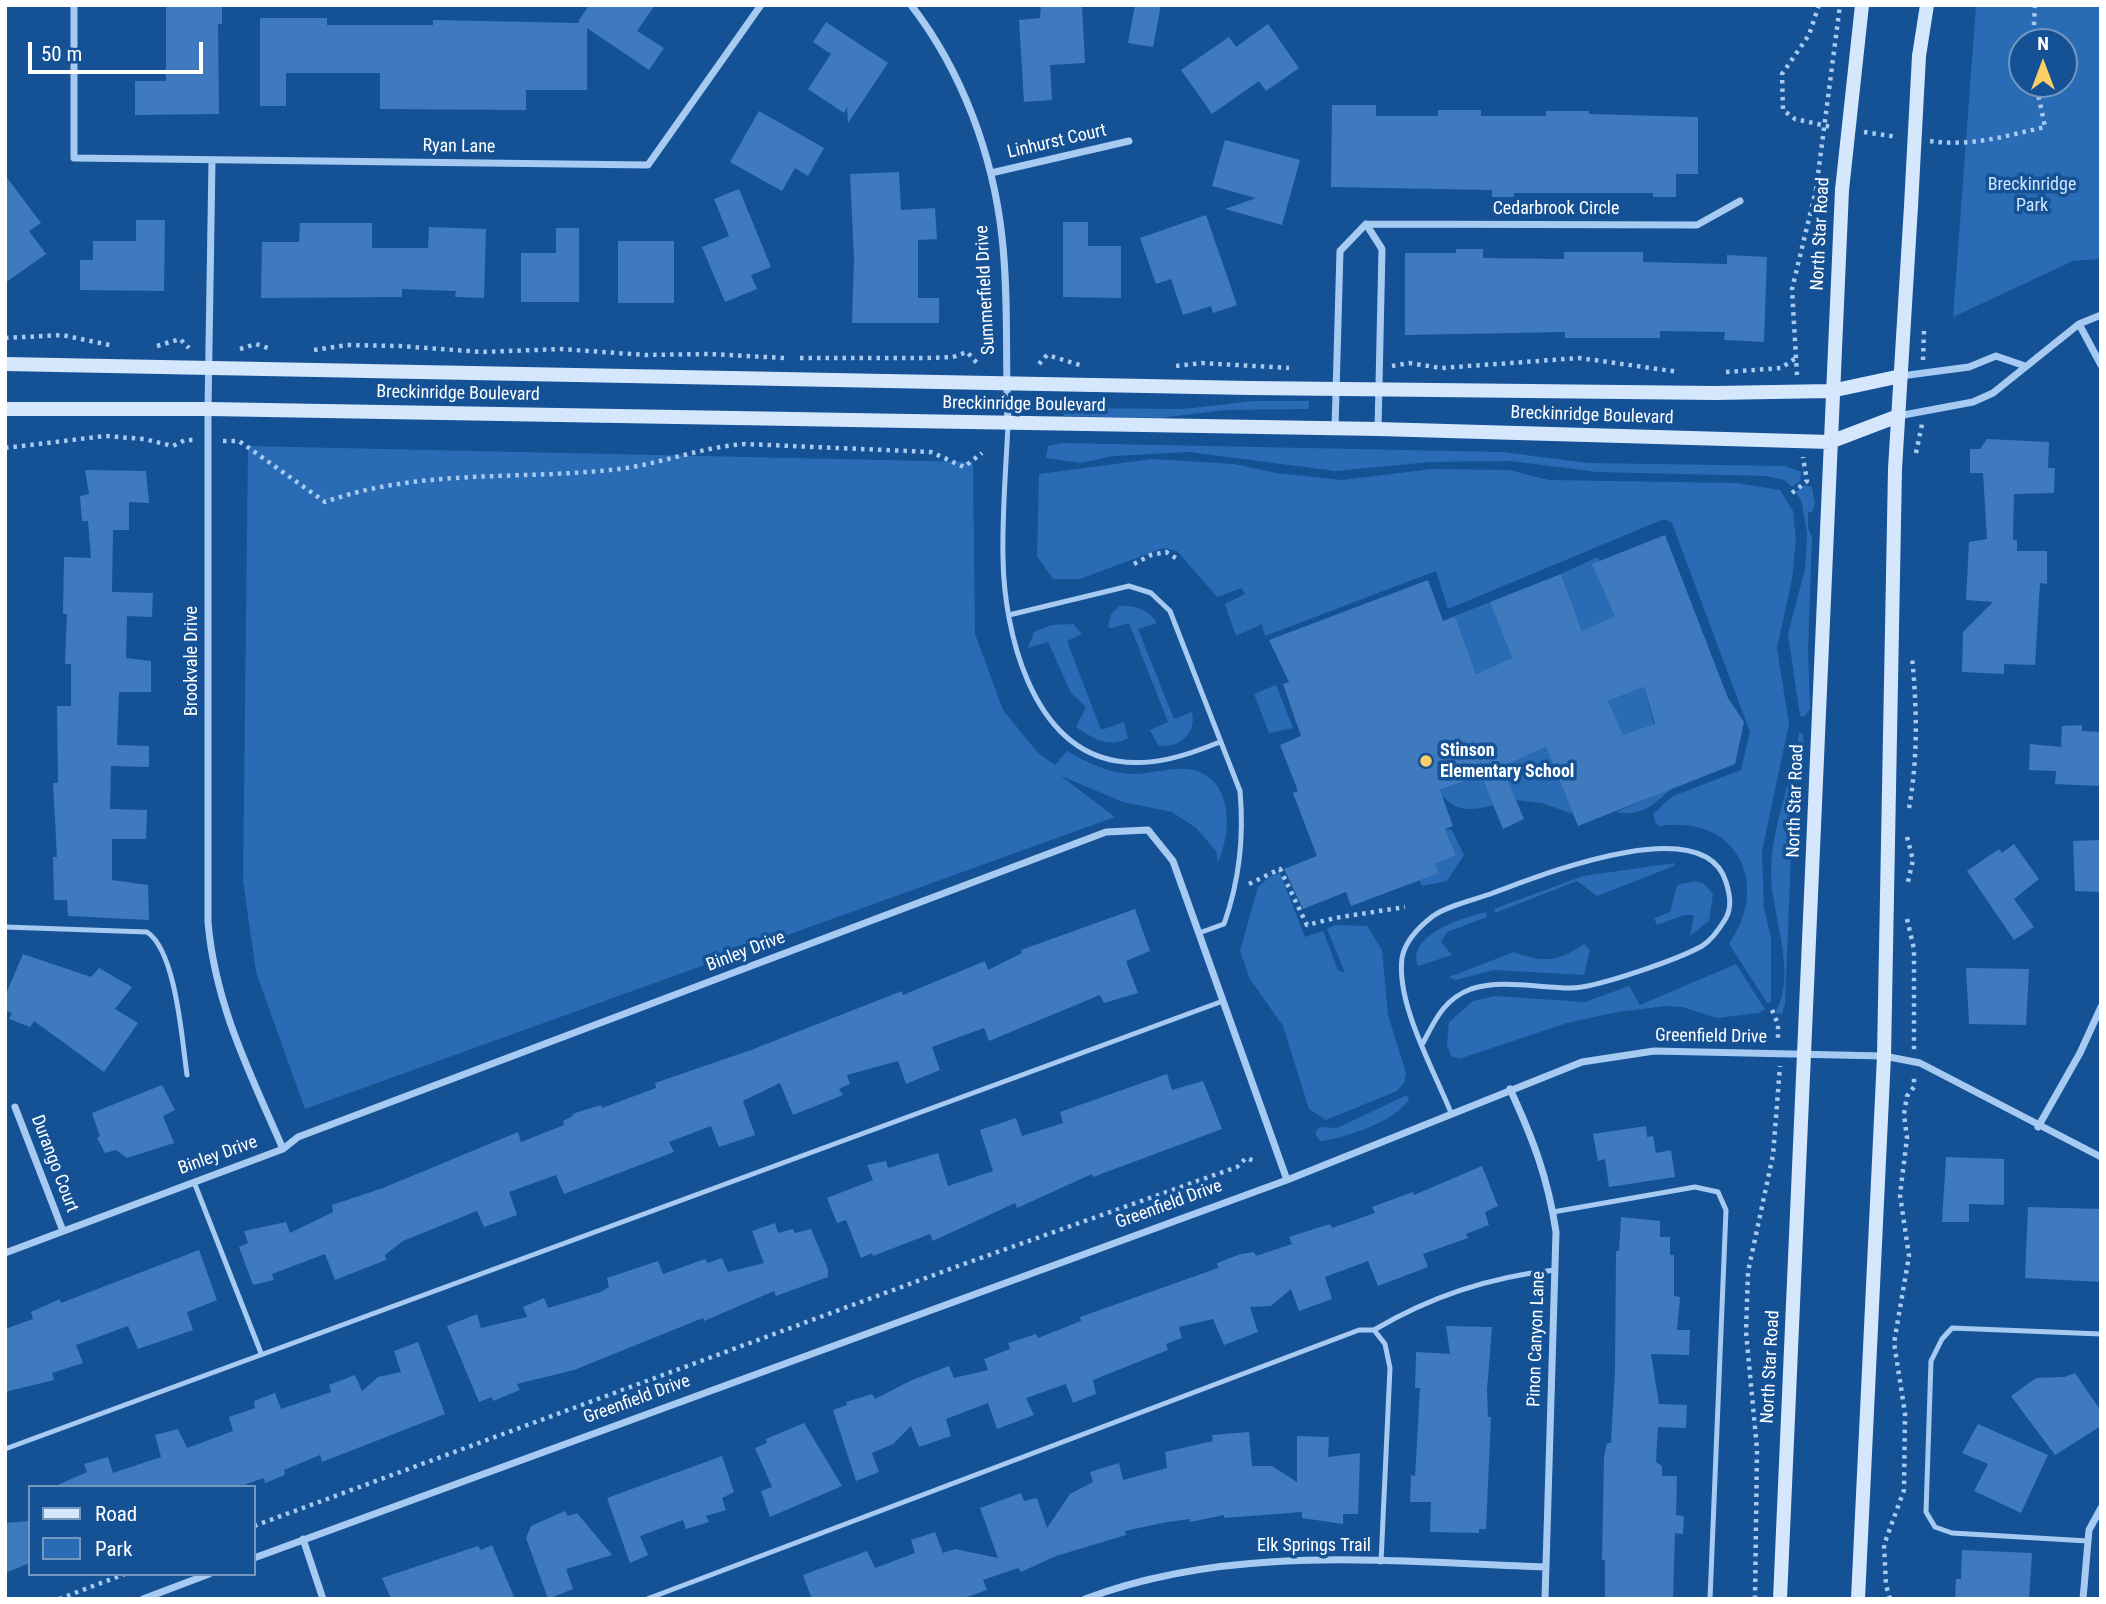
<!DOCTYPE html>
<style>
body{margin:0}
#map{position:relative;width:2106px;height:1604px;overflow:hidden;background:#155195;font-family:"Roboto Condensed",sans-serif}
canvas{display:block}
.frame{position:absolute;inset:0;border:7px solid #fff;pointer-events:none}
.legend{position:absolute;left:28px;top:1485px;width:228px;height:91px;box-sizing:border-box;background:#155195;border:2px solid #7397bf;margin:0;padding:9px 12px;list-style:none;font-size:21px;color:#fff}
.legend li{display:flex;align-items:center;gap:14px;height:35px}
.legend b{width:35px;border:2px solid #7397bf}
.north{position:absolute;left:2008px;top:28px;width:70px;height:70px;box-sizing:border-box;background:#155195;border:2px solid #7397bf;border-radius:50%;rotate:0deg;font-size:19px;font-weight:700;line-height:28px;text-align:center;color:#fff}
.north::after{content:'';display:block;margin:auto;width:24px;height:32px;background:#ffcf67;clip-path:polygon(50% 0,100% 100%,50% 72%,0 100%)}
.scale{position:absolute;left:28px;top:42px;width:175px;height:32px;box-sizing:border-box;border:4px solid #fff;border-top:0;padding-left:9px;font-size:21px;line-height:24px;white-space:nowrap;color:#fff;-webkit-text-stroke:5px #155195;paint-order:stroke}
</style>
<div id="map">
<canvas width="2106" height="1604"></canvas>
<div class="frame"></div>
<ul class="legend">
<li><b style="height:9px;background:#d5e7fc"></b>Road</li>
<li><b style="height:19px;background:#296bb4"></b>Park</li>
</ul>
<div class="north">N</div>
<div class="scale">50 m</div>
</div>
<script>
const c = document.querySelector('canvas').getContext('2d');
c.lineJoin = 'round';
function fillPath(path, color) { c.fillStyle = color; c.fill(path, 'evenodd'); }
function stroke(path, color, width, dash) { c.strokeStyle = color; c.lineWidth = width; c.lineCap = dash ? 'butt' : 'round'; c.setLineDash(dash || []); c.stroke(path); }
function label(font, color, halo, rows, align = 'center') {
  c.font = font + ' "Roboto Condensed",sans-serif'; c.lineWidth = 7; c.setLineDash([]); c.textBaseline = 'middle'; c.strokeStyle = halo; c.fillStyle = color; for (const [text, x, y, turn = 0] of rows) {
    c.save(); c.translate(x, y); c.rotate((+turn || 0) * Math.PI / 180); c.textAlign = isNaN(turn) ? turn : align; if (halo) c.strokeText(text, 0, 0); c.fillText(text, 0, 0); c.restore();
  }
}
fillPath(new Path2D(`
 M1976,5H2101V259L2073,261L1953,317ZM2022,42H2064V84H2022Z
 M1253,401H1309V409L1226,410L1160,418L1064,416L1065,408L1184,409Z
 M1063,443L1502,452L1589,463L1785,466L1801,472L1800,481L1792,487L1784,480L1765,476L1597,472L1511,461L1431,462L1335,471L1189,452L1113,456L1081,463L1046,458L1048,446Z
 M248,446L973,462L975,634L1003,710L1038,753L1055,765L1067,751C1084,761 1102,770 1122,773C1144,777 1166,767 1187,769C1233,774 1233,831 1218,862L1216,851L1196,828L1172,812L1123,802L1061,776L1115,817L305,1109L256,972L243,881Z
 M1152,459L1234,464L1276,473L1342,480L1432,469L1509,470L1549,480L1736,483L1780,490L1793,511L1796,539L1792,579L1777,648L1789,724L1762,851L1764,908L1771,937V1001L1768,1004L1729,944C1771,883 1737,815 1660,826L1656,824L1653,814L1673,796L1741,770L1750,732L1672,523L1664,519L1448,609L1436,571L1265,636L1262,624L1236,636L1225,604L1245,594L1242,588L1217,597L1177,551L1163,548L1080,579H1053L1037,556L1039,474Z
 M1804,485L1812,487L1815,504L1812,512H1808V528L1812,537L1808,649L1810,709L1804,717L1800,716L1788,634L1805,569L1807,534L1802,503L1796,492Z
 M1598,557L1617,617L1582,631L1561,574Z
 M1490,602L1512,658L1476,674L1455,616Z
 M1119,606C1137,606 1147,608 1157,623L1138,629L1174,719L1192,712C1197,732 1179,750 1158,745L1150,730L1168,722L1129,623L1112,628L1108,627L1111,614Z
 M1073,624L1082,634L1067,641L1101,730L1124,722L1128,738C1109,749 1092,738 1076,727L1086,707L1071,693L1048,642L1028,648L1034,632L1051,625Z
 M1276,685L1293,728L1269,733L1254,694Z
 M1644,687L1671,789C1653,805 1642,817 1616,812L1654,796H1647L1608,701Z
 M1799,733H1802L1804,741L1793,806L1785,1004L1782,1014L1775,1013C1799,974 1770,913 1771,870C1772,823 1793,780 1799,733Z
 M1546,747L1573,814L1542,803L1516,800L1502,767Z
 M1481,775L1493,805C1468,812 1454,811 1438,791Z
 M1445,829L1452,830L1464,855L1447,881L1422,886L1419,880L1438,873L1435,864L1456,855Z
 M1674,863V866L1597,896L1577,881L1495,913L1494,909L1583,876Z
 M1280,873L1305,937L1323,931L1338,970L1345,973L1327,929L1335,925L1367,926L1382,950L1388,1015L1406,1073L1404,1083L1397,1091L1326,1120L1309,1109L1283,1026L1250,979L1240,951L1258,887L1269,877Z
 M1694,881L1703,883L1713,894L1709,921L1690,936L1694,915H1684L1657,925L1654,918L1670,912L1677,885Z
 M1486,912L1487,917L1447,932L1441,942L1452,955L1418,966C1406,935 1464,917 1486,912Z
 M1584,944L1590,950L1584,975L1493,970L1456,980L1449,977L1514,952C1542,963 1559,962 1584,944Z
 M1736,964L1765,1009L1759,1013L1717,1018L1682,1007L1667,1006L1617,1012L1567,1023L1459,1059L1451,1056L1447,1045L1449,1022L1473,1001L1495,996L1585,1002L1629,986L1640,1005Z
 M1407,1095L1409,1099C1398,1120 1344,1139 1320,1141L1315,1134L1319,1127L1337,1128Z`), '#296bb4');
fillPath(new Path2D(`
 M166,5H222V24H218L219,114L135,115V81H166Z
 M589,5H655L637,31L664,48L649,70L587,28V90H526V110L380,109V73H286V106H260V18H327V25H433V20L580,23L578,22Z
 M1041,5H1082L1085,63L1050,65L1052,100L1024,102L1019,20L1040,18Z
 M1135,5H1161L1153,47L1128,43Z
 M826,22L888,63L848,123L847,107L844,113L808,89L831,54L813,42Z
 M1268,24L1299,68L1266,91L1259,81L1212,114L1181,70L1229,37L1236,47Z
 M1332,105H1376V116H1438V110H1481V116H1546V111H1589V114L1698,117V174H1676V197H1653V193H1514V197H1492V190L1331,187Z
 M759,111L824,148L808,176L795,168L782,191L730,162Z
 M1225,140L1300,160L1282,225L1225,209L1256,198L1212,186Z
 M899,172L901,210L935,208L937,239L918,240V298H939V323H852L854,258L850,174Z
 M5,175L41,223L29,231L46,254L5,283Z
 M739,189L771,267L751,275L757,289L725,302L702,247L729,236L714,199Z
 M1206,215L1237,305L1213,313L1211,306L1183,315L1171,279L1156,284L1140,238Z
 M136,220H165L164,291L80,290V260H93V241H136Z
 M1063,222H1088V246H1121V298L1063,297Z
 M300,223H372V248H428L429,227L486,229L484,298L455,297L456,291L402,289V297L261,298L262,242H299Z
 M556,228H579V302H521V253H556Z
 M618,241H674V303H618Z
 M1456,249H1483V258L1564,259V252H1643V262L1727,264V255L1767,257L1764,342L1724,340L1725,332L1660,331V338H1565V332L1405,335V253H1456Z
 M1987,439L2049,442L2048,468H2055L2054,493L2014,494L2013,540H2017V551H2047V584L2040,583L2035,665L2004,664V674L1962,672L1963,632L1993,602L1966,600L1969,542L1987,539L1983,473H1970V449H1980Z
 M85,470L146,471L149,503L129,502V530H113L112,592L153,593L152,617L127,616L126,658L151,661V692H119L117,745L149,746V767L111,766L110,809L147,810L146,839H112V880L148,885L149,920L68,916L67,900H54L53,857H57L53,783H58L57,706H71V664H65L67,614H63L64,557L91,558L88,521H82L80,496L89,494Z
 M1665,535L1728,698L1744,722L1735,764L1578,826L1546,747L1502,767L1524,819L1503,829L1481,775L1440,790L1453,826L1445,829L1456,855L1435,864L1439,873L1351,906L1346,892L1303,909L1284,869L1317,856L1293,793L1298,791L1280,745L1301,736L1283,684L1289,682L1269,640L1428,580L1443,621L1455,616L1476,674L1512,658L1490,602L1561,574L1582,631L1615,616L1592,564ZM1644,687L1655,724L1623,735L1608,701Z
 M2082,725V731L2101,732V786L2055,784L2056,771L2029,770L2030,744L2061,747L2062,726Z
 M2101,840V892L2075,891L2073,841Z
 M2014,844L2039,879L2014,899L2034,927L2014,940L1967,871L1999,849L2002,853Z
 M1135,909L1150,951L1126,961L1138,993L1104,1003L1100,995L989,1041L984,1028L932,1047L940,1070L906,1084L898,1061L847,1075L850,1084L839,1089L843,1095L793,1115L780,1083L743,1101L755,1135L719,1147L711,1126L669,1142L674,1152L564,1194L556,1175L509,1192L517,1215L484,1227L477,1211L403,1241L385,1255L386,1260L335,1280L325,1254L272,1274L274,1280L253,1285L239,1247L248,1243L244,1231L286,1222L290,1233L333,1212L332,1205L383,1188L518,1132L521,1142L564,1125L563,1121L573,1116L572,1114L601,1105L602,1108L656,1088L655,1083L751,1050L902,991L903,995L985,961L988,970L1022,953L1021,950Z
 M23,954L91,977L99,968L132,987L115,1009L138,1023L104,1072L34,1021L30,1027L9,1019L12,1013L5,1010V996Z
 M1966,968L2029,969L2026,1025L1969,1024Z
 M1167,1074L1172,1090L1203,1081L1222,1129L1093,1177L1092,1174L1017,1208L1015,1203L933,1241L930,1234L873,1256L872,1253L861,1258L846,1220L837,1223L827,1198L873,1180L867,1165L886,1161L888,1168L938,1153L948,1186L993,1171L980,1130L1016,1118L1022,1136L1063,1123L1060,1112Z
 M162,1085L175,1110L163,1116L174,1143L127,1158L116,1150L105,1153L97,1138L100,1136L92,1113Z
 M1646,1126L1647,1137L1653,1136L1656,1153L1671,1150L1675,1177L1609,1187L1605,1159L1598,1161L1593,1134Z
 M1946,1157L2004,1159V1205L1969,1204V1222H1942Z
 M1482,1166L1498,1206L1485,1212L1489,1225L1466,1234L1468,1238L1423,1254L1428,1267L1378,1286L1368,1261L1325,1277L1332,1299L1299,1311L1291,1289L1271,1306L1250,1307L1258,1332L1224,1345L1213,1319L1179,1327L1182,1338L1166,1344L1168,1350L1093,1380L1096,1394L1073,1403L1066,1384L1026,1398L1034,1415L997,1429L988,1403L946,1419L951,1436L919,1447L911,1426L893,1444L872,1453L879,1472L856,1481L833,1410L847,1405L846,1402L872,1394L875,1399L912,1380L949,1366L954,1378L988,1370L984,1359L1010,1349L1008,1343L1036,1334L1038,1338L1081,1321L1080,1317L1218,1268L1217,1263L1241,1254L1254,1252L1256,1256L1292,1244L1289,1237L1330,1224L1332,1228L1375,1213L1372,1207L1413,1192L1414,1195Z
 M2028,1207L2101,1209V1282L2025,1278Z
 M1621,1217L1660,1221V1237H1670V1255H1674V1296L1680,1297L1677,1330H1690L1689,1355L1651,1354L1659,1404L1687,1405L1686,1428L1658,1427L1656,1462L1662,1466V1476H1677L1676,1515L1684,1516L1683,1534L1675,1533L1673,1599H1605V1560H1602L1604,1457L1607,1443H1611L1615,1371L1616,1251H1619Z
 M775,1223L778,1233L793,1229L795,1233L811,1229L828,1269V1277L776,1296L774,1291L704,1321L703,1318L574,1370L517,1384L520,1390L493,1401L492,1397L479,1402L447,1326L477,1314L481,1328L527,1317L523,1307L544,1298L548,1308L601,1292L609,1287L607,1278L658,1261L663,1274L705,1259L708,1263L722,1258L728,1272L764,1263L752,1231Z
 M199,1250L217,1300L187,1312L193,1330L138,1349L128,1326L76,1345L83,1363L52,1373L54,1380L5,1392V1329L33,1319L31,1312L60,1299L61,1303Z
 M1446,1326L1492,1327L1487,1390L1488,1417H1491L1486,1529H1479V1533L1430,1532L1431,1502H1410L1411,1475L1415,1476L1420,1388H1415L1416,1352L1450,1354Z
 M418,1342L445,1414L322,1462L320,1455L284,1470L285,1475L265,1483L264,1478L238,1487H53L87,1472L84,1464L108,1457L113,1473L161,1457L155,1435L178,1429L187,1448L233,1431L229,1417L255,1408L254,1401L275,1393L281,1409L331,1392L329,1385L355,1375L362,1391L378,1377L401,1372L394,1351Z
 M2075,1373L2101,1411V1426L2055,1455L2011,1396L2036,1378L2064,1377Z
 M804,1423L842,1486L770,1517L761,1491L772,1487L755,1448L767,1443L766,1439Z
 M1978,1424L2048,1455L2021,1513L1974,1491L1988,1464L1962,1453Z
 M1249,1432L1252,1466H1272L1297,1482V1436L1329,1437L1328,1457L1360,1453L1358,1514H1343V1524L1302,1518V1512L1224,1518V1515L1190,1522V1519L1167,1522L1125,1531L1126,1535L1056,1556L1021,1572L1018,1568L983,1580L987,1590L961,1599H812L803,1575L867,1551L875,1568L915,1553L911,1540L935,1532L943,1553L955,1549L998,1558L980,1508L1021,1493L1024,1501L1037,1498L1047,1528L1070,1494L1093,1482L1090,1472L1119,1463L1123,1480L1167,1468L1165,1452L1213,1441L1212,1435Z
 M722,1456L734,1492L722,1498L726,1510L706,1516L709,1522L686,1529L683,1520L640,1536L648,1555L630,1563L607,1498Z
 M565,1511L568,1516L577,1513L612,1555L566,1569L573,1589L548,1599L526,1538L531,1526Z
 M30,1521V1563L5,1573V1523Z
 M492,1545L515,1599H391L382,1578L478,1546L481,1550Z
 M1962,1550L2032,1553L2029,1599H1955L1956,1579H1961Z`), '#3e7abd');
stroke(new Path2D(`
 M1819,5L1809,35L1782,74L1783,110L1795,119L1831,127
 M2033,42L2035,5
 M1864,132L1897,137
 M1930,141C1970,147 2006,136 2045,127L2036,84
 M5,338L62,335L114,346
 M157,346L180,339L189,348
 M240,349L256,344L271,349
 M314,350L347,345L400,346L482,352L561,349L645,355L710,354L784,358
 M800,358H926L953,357L967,352L977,363
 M1923,360L1924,330
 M1039,364L1047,355L1080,365
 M1176,366L1202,363L1289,368
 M1392,366L1409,363L1441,368L1580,358L1679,372
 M1726,372L1781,368L1796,358
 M1797,375L1792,289L1816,190
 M223,441H239L325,502C417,469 514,480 610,470C656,466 699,447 745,444L931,452L964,467L982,453
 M5,448L105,436L144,439L173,446L185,440H193
 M1916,453L1922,424
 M1792,493L1807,481L1803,457
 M1134,564L1151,555L1166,552L1179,560
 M1909,808C1918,759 1917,707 1912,657
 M1907,837L1913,860L1907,886
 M1249,884L1280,869L1307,925L1335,918L1405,907
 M1907,919L1914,949V1050
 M1772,1010L1778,1024V1040
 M254,1526L961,1265L1237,1167L1246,1158L1255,1161
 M59,1599L125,1574
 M1755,1599L1757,1449L1746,1332L1748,1272L1773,1155L1780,1066
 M1890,1599L1886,1585L1884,1545L1904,1490L1905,1413L1894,1343L1909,1256L1900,1195L1907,1138L1904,1114L1907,1096L1914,1087V1076`), '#a6caf1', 4.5, [3.5, 5]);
stroke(new Path2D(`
 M1008,424C1006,469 1002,513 1003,558C1004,631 1031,747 1117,761C1153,767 1188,755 1220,742
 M1009,615L1129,586L1151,593L1170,611L1240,791C1244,835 1239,882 1224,924L1199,933
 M5,927L147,932C176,951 182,1040 187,1075
 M1423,1043C1435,1020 1444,999 1471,989C1502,979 1539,988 1571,988C1596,988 1679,959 1702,946C1712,940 1720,928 1726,918C1732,906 1730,895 1726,882C1704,809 1539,876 1493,893C1474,900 1449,905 1433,916C1420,926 1405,941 1402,958C1396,1004 1434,1070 1451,1113
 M194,1182L261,1353
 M1553,1212L1695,1187L1718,1192L1726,1210L1710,1599
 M1374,1330C1431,1296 1489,1277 1555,1270
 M5,1449L1223,1001
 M2088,1541L1952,1533L1935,1527L1926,1512L1931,1361L1942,1339L1952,1328L2101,1334
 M647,1599L1359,1330H1374L1385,1344L1390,1368L1381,1562`), '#a6caf1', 5);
stroke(new Path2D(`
 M74,5V158L648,165L761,5
 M911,5C962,71 993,155 1002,237C1009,298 1005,362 1008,424
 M212,160L208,409V922C215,1005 250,1073 283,1149
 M991,173L1129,141
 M1366,224L1382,249L1378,429
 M2079,324L2101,365
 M1901,376L1969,367L1996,356L2025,366
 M1898,416L1973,402L1993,393L2079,324L2101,315
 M1335,428L1340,251L1366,224L1697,225L1740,201
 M1510,1089C1533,1139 1548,1178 1556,1232L1545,1599
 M15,1107L63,1231
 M2038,1127L2080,1053L2101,1007
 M5,1253L283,1149L298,1137L1106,832L1148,830L1173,861L1287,1180
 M303,1539L323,1599
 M254,1558L1287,1180L1582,1062L1654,1051L1884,1056L1920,1063L2101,1157
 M143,1599L209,1574
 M1085,1599C1232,1543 1393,1562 1546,1567
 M2083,1599L2089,1530L2101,1508`), '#a6caf1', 7);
stroke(new Path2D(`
 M1919,56L1927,5
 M5,364L1249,388L1715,393L1831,391L1901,376
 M5,409H208L1378,429L1830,442L1898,416
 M1780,1599L1842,190
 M1858,1599L1884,1056L1895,469L1911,206`), '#d5e7fc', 14);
stroke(new Path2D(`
 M1816,190L1840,5`), '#a6caf1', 4.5, [3.5, 5]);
stroke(new Path2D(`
 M1842,190L1862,5
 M1911,206L1919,56`), '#d5e7fc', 14);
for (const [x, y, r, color] of [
 [1426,761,7,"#ffcf67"]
]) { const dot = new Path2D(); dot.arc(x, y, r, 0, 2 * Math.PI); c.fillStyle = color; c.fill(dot); stroke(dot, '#155195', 2.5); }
label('18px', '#fff', '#155195', [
 ["Linhurst Court",1057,142,-13],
 ["Ryan Lane",459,147,1],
 ["Cedarbrook Circle",1556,209],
 ["North Star Road",1821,234,-87],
 ["Summerfield Drive",986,290,-93],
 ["Breckinridge Boulevard",458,394,1],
 ["Breckinridge Boulevard",1024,405,1],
 ["Breckinridge Boulevard",1592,416,2],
 ["Brookvale Drive",192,661,-90],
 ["North Star Road",1796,801,-88],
 ["Binley Drive",746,952,-21],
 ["Greenfield Drive",1711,1037,1],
 ["Binley Drive",218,1156,-20],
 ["Durango Court",54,1164,69],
 ["Greenfield Drive",1169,1205,-20],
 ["Pinon Canyon Lane",1537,1339,-88],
 ["North Star Road",1771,1367,-87],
 ["Greenfield Drive",637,1400,-20],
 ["Elk Springs Trail",1314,1546]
]);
label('18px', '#cee4fc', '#155195', [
 ["Breckinridge",2032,185],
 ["Park",2032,206]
]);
label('bold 18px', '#fff', '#155195', [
 ["Stinson",1440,751],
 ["Elementary School",1440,772]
], 'left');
</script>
